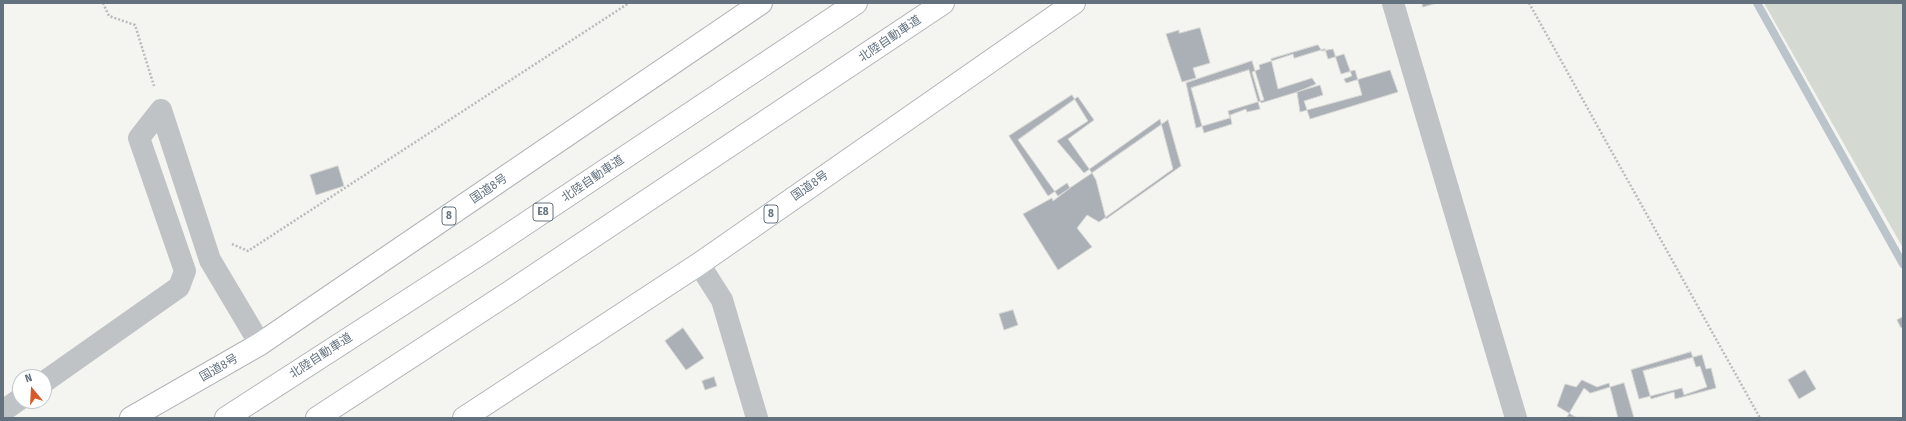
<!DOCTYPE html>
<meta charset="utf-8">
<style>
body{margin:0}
#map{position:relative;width:1906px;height:421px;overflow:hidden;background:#f4f4f0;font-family:"Fira Sans Condensed",sans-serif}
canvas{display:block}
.frame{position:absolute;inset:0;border:4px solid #64727f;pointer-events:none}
.north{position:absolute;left:12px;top:369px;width:40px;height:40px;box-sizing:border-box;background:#fff;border:1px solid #c1c7cc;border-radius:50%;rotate:342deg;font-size:11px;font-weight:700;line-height:16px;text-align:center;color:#64727f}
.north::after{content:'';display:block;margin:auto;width:14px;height:18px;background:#d85a2c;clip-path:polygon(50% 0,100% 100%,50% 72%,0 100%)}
</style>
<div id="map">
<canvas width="1906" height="421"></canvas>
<div class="frame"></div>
<div class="north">N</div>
</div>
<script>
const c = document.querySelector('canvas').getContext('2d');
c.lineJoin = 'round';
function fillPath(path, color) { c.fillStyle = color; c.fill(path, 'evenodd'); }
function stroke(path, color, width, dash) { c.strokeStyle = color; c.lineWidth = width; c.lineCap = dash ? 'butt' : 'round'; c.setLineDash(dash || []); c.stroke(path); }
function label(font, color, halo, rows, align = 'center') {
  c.font = font + ' "Fira Sans Condensed","Noto Sans JP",sans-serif'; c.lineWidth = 4; c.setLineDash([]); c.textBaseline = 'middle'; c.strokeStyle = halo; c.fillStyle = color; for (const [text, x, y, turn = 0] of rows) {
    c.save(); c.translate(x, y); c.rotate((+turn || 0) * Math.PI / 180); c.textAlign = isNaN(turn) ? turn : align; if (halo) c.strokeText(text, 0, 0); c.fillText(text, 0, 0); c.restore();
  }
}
fillPath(new Path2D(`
 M1764,3H1903V248Z`), '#d4dad1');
stroke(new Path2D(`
 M1757,3L1903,264`), '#bbc4ca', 8);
const building = new Path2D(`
 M1422,3H1437L1423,7Z
 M1200,28L1210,63L1193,68L1196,78L1182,82L1166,34L1179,30V33Z
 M1318,45L1322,51L1333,49L1341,74L1355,70L1362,95L1300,112L1297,92L1316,84L1312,78L1278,89L1271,59Z
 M1325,49L1328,59L1344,54L1352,76L1344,79L1346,83L1390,70L1398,92L1310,119L1304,101L1323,95L1320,85L1261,103L1252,72L1260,69L1259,65L1293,54L1294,58Z
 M1252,61L1264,100L1228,111L1230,118L1196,128L1186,83Z
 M1249,70L1260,109L1247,112L1246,109L1230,115L1232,124L1204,133L1191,88Z
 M1072,95L1088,121L1057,141L1084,173L1160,119L1173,169L1099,222L1087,215L1077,228L1092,247L1058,270L1023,214L1052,198L1053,201L1070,188L1067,183L1048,196L1009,136Z
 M1078,97L1094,120L1068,139L1092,173L1058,196L1018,140Z
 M1168,120L1181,166L1106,219L1096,180L1092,173Z
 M338,166L344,186L316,195L310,175Z
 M1013,310L1018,325L1004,330L999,314Z
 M1903,317V326L1901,328L1897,320Z
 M683,328L704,358L686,370L665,341Z
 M1691,352L1696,367L1700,366L1707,387L1684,395L1682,388L1639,399L1631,370Z
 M1702,355L1706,369L1711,368L1716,388L1675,399L1674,392L1651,399L1643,371Z
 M1805,370L1816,389L1799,399L1788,380Z
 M714,377L717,386L705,390L702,381Z
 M1582,380L1597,387L1609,383L1618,418H1577L1557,406L1565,384L1576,387Z
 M1624,383L1634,418L1567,417L1584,388L1590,393Z`);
fillPath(building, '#aab0b5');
stroke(building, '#d5d5d3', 1);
const trunk = new Path2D(`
 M131,418L260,344L761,3
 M464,418L699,264L1074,3`);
const motorway = new Path2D(`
 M226,418L483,252L856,3
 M317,418L510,292L943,3`);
stroke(trunk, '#b2b5b8', 24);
stroke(motorway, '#b2b5b8', 24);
stroke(new Path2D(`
 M103,3L109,16L135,25L154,86
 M1529,3L1760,418
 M232,244L248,251L629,3`), '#b9bbbd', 2.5, [2, 2]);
stroke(new Path2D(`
 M1393,3L1516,418
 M699,264L722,300L757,418
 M44,382L179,287L185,271L139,138L161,110L210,260L260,344
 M3,411L20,399`), '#bfc3c6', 22);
stroke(trunk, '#fff', 22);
stroke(motorway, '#fff', 22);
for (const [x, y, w] of [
 [543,212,20],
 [771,214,14],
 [449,216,14]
]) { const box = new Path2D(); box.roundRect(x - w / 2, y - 9, w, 18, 3); c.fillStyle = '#fff'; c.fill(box); stroke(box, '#64727f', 1); }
label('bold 11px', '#64727f', null, [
 ["E8",543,212],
 ["8",771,214],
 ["8",449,216]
]);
label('12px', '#64727f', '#fff', [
 ["北陸自動車道",890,39,-34],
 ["北陸自動車道",593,179,-34],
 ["国道8号",810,186,-35],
 ["国道8号",489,189,-34],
 ["北陸自動車道",321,356,-33],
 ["国道8号",219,368,-30]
]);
</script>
